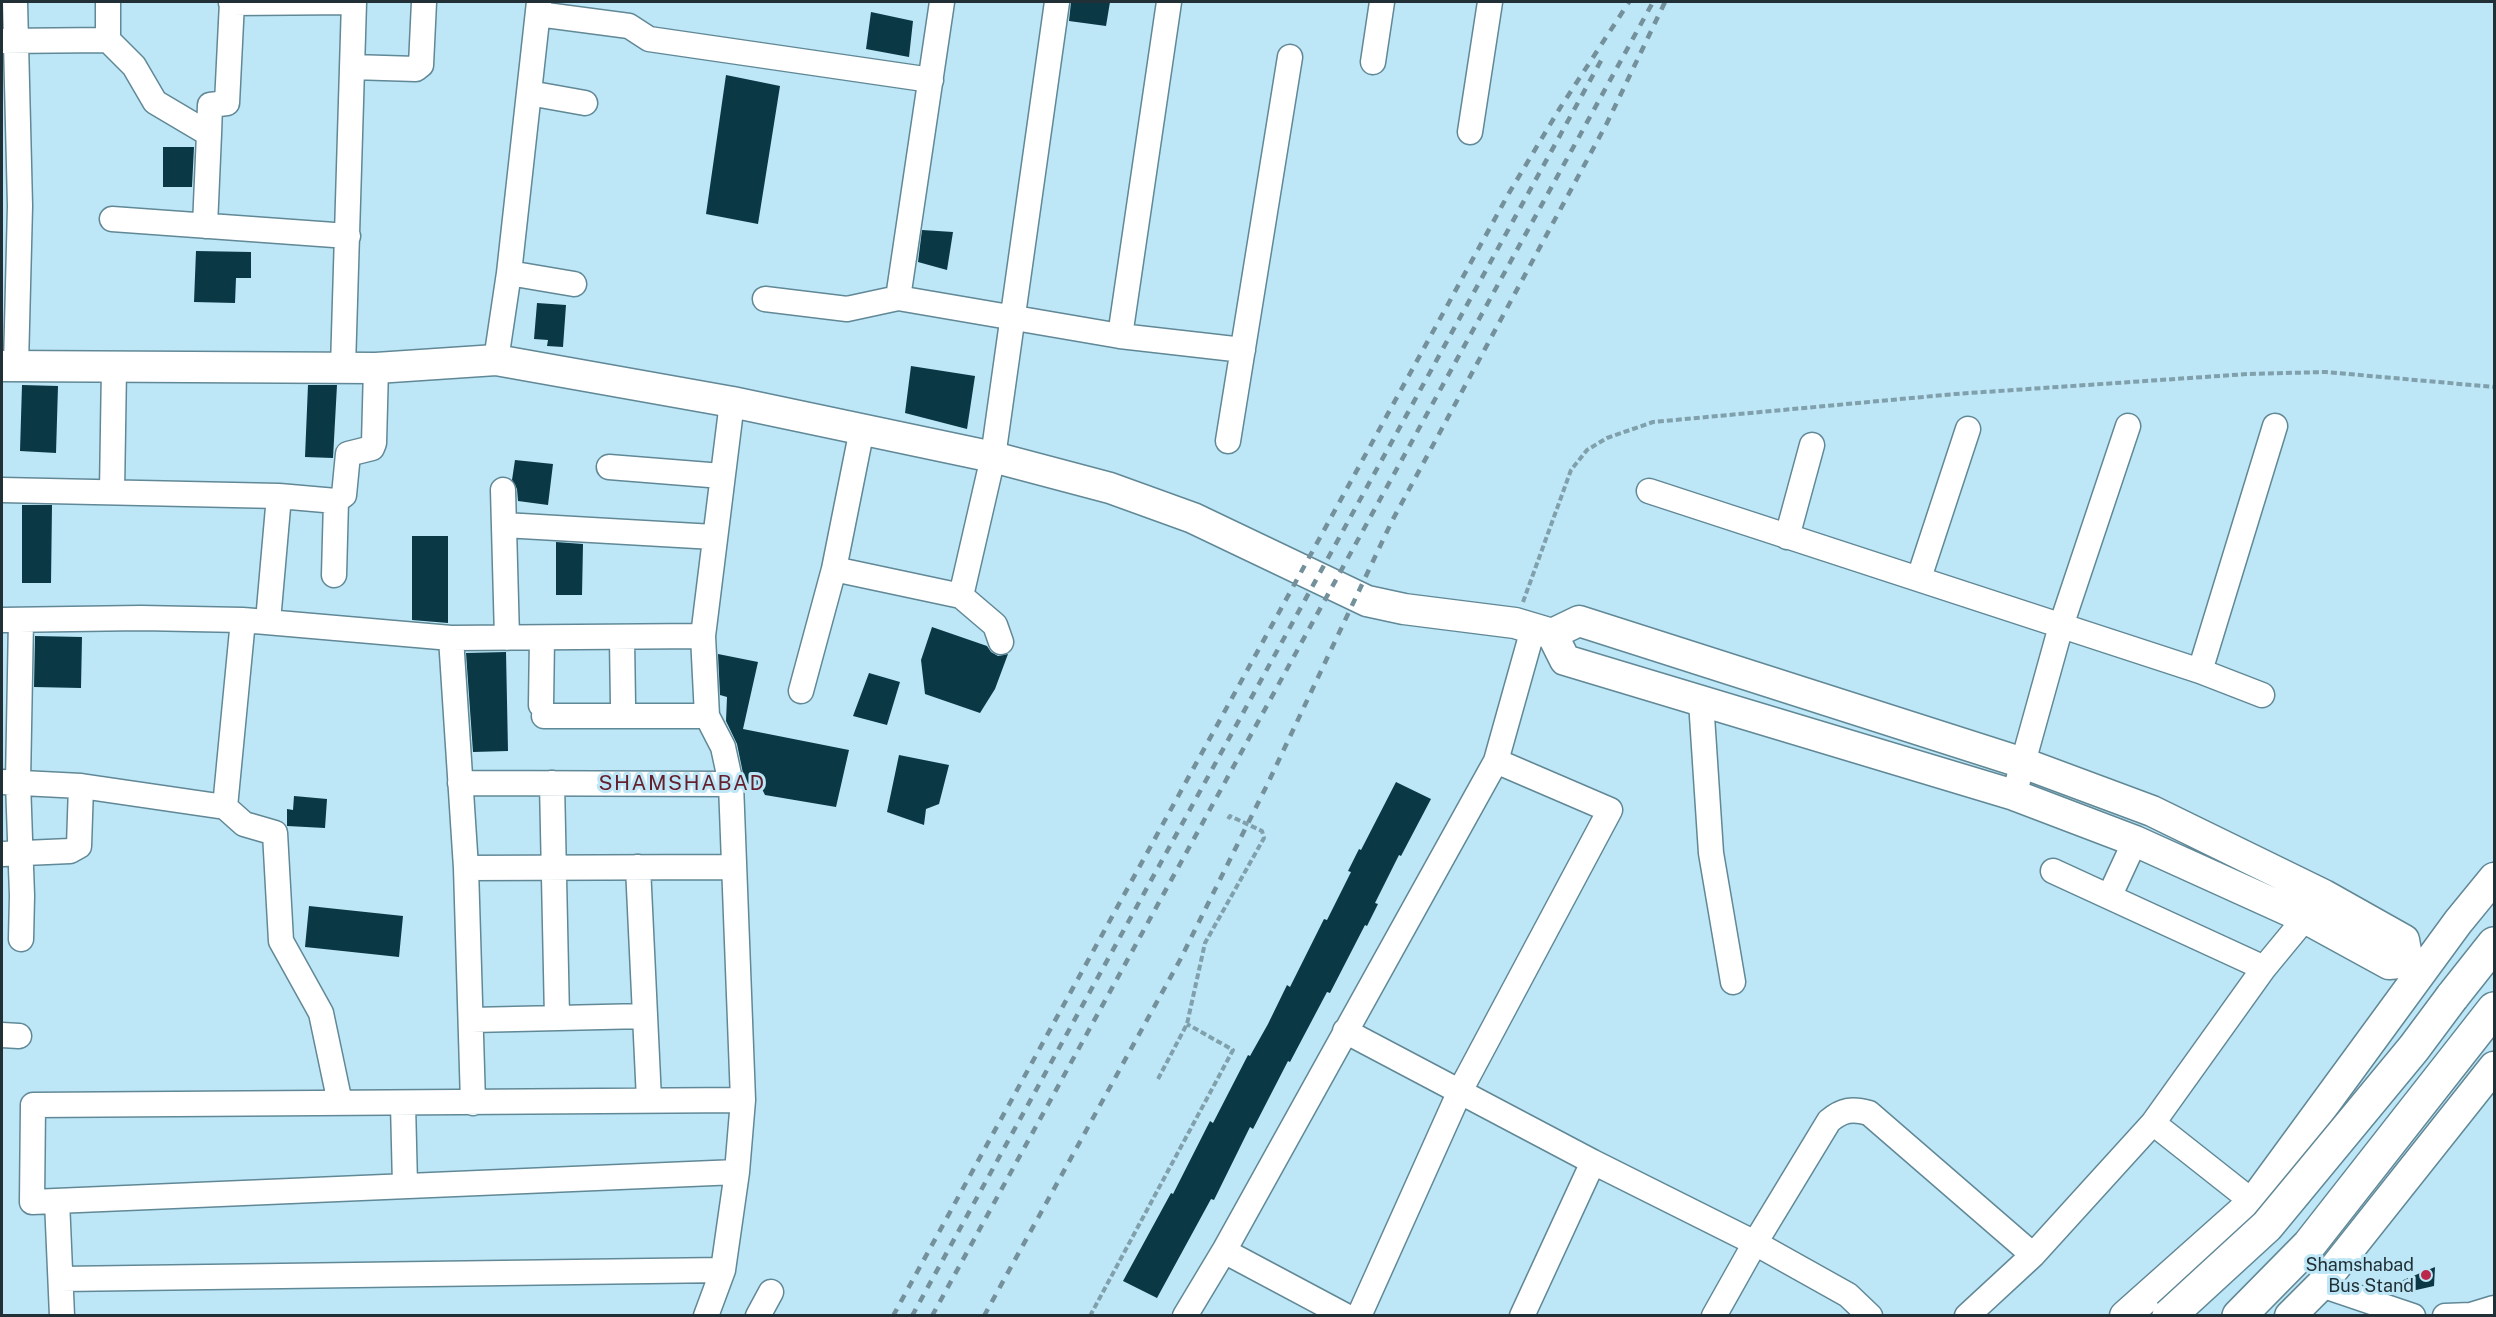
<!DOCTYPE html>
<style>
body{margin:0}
#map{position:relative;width:2496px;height:1317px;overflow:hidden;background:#bde6f6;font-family:"Public Sans",sans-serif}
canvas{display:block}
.frame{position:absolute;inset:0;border:3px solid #203036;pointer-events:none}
</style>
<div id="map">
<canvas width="2496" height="1317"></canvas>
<div class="frame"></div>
</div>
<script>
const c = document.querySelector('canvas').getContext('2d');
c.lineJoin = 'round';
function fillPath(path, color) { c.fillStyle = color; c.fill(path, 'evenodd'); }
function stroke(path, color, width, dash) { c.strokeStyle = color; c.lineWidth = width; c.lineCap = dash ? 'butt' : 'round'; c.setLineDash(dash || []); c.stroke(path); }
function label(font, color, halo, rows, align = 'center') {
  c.font = font + ' "Public Sans",sans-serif'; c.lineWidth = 6; c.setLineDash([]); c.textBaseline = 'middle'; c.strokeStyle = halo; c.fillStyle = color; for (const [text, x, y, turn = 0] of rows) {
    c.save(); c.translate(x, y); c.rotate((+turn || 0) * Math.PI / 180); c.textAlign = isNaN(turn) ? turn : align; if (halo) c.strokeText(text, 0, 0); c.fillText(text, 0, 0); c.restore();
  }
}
fillPath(new Path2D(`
 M1071,2H1110L1106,26L1069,21Z
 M871,12L913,21L909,57L866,49Z
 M726,75L780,86L758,224L706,214Z
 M163,147H194L192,187H163Z
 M922,230L953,232L947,270L918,262Z
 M196,251L251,252V278H236L235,303L194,302Z
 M537,303L566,305L563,347L547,346L548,340L534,339Z
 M911,366L975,376L967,429L905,413Z
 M22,385L58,386L56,453L20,451Z
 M308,385H337L333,458L305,457Z
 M515,460L553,464L548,505L518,501L517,489L512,480Z
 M22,505H52L51,583H22Z
 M412,536H448V623L412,620Z
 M556,542L583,544L582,595H556Z
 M932,627L987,646L991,652L998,656L1008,654L995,689L980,713L925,694L921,660Z
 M35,636L82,637L81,688L34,687Z
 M506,652L508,751L473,752L466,653Z
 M718,654L758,662L743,729L849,750L836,807L765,795L761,787L745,783L737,744L726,721L727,697L720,695Z
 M869,673L900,682L887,725L853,716Z
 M899,755L949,765L939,804L926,809L924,825L887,812Z
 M1396,782L1431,799L1401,856L1399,855L1375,903L1378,904L1367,926L1365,925L1330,993L1327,992L1290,1062L1288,1061L1253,1129L1250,1127L1214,1200L1211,1199L1157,1298L1123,1281L1171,1193L1173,1194L1210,1121L1213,1123L1248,1055L1250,1056L1268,1024L1287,985L1290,987L1324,919L1327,920L1351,872L1348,871L1359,849L1361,850Z
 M294,796L327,799L325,828L287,826V809L293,810Z
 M309,906L403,916L399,957L305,947Z
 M2435,1267L2434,1286L2394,1295L2385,1292L2384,1288Z`), '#0b3845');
const minor = new Path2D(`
 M15,2L20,206L16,365
 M108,2V40L134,66L155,102L209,134L205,226
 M231,3L354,2
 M538,14L629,26L649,39L931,80
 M2,41L108,40
 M1373,62L1382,2
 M352,67L416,69L421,65L424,2
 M529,93L585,103
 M1470,132L1490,2
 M209,134L210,105L227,103L232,2
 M112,219L348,236
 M509,273L574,284
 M898,298L942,2
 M765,299L847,309L898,298L1120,336L1169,2
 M1120,336L1243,350
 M496,360L509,273L539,2
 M343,367L354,2
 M862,429L834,569L961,596L993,457L1057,2
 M1228,441L1290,57
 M609,467L722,476
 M2,490L279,496L336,501
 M503,490L507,638
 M1649,491L2200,671L2262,695
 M112,492L114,367
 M504,525L714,537
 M1787,537L1812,445
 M334,575L336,501L344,495L348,454L372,448L374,443L376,368
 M1919,578L1968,429
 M961,596L995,625L1001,642
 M2,620L141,618L243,620L451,638L703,636
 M268,621L279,496
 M451,638L466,868L473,1103
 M622,639L623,705
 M2200,671L2275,426
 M801,691L834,569
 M1701,701L1711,853L1733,982
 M541,705L542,638
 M544,716H707
 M2,782L81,786L225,807L244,824L275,833L281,941L321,1013L340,1103
 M460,783L731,784
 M552,783L557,1018
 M2014,795L2061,626L2128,426
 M225,807L243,620
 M2,854L70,851L79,846L81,786
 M638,867L649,1100
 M466,868L734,867
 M2053,871L2264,968
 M2110,895L2135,841
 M21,939L22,896L18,782L21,620
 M472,1020L645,1016
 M1345,1031L1593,1162L1755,1243L1848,1295L1870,1316
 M2,1035L19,1036
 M403,1104L405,1185
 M2153,1123L2253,1202
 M737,1172L32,1202L33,1105L743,1100
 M57,1201L62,1316
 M1224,1251L1346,1316
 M61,1279L723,1270
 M2321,1285L2413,1316
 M706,1316L723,1270L737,1172L743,1100L731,784L723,747L707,716L703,636L732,402
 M758,1316L771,1292
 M1185,1316L1224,1251L1496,761L1533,629
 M1359,1316L1460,1091L1610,810L1496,761
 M1522,1316L1593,1162
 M1714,1316L1755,1243L1829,1121C1842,1110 1852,1108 1869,1113L2033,1255
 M1967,1316L2033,1255L2153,1123L2264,968L2316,905
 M2445,1316L2471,1315L2494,1308`);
const major = new Path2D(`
 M2,366L376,368L496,360L732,402L993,457L1110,488L1193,518L1367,601L1404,609L1515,623L1552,634L1579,621L2023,763L2152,811L2324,895L2404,940L2408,962
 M1552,634L1565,660L2014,795L2135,841L2305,918L2389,964L2408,962L2422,971
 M2125,1316L2253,1202L2458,922L2494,878
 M2290,1316L2321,1285L2494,1067`);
const highway = new Path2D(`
 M2452,997L2494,944
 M2239,1316L2309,1245L2494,1009`);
stroke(minor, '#618896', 27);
stroke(major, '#618896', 33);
stroke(highway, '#618896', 36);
stroke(new Path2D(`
 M1523,602L1571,470L1587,450L1607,438L1653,422L1955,394L2248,374L2326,372L2494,387
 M1158,1079L1187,1024L1205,943L1264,838L1262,831L1230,816L1228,819
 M1090,1316L1233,1050L1187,1024`), '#80a0ac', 4, [6, 3]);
stroke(minor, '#fff', 24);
stroke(major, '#fff', 30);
stroke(highway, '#fff', 33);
stroke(new Path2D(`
 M893,1316L1509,193L1560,108L1629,2
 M912,1316L1603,57
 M932,1316L1653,2
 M984,1316L1180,960L1268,783L1392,521L1607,123L1665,2`), '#73909b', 4.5, [8, 8]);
const highwayBridge = new Path2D(`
 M2169,1316L2267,1226L2414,1048L2452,997`);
stroke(highwayBridge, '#618896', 36, []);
stroke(highwayBridge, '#fff', 33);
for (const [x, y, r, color] of [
 [2426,1275,6,"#ba294c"]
]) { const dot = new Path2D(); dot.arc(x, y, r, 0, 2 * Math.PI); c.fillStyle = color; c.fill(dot); stroke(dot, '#bde6f6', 2); }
label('18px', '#203036', '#bde6f6', [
 ["Shamshabad",2414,1265],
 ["Bus Stand",2414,1286]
], 'right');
c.letterSpacing = '1.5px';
label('21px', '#641e2c', '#bde6f6', [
 ["SHAMSHABAD",682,784]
]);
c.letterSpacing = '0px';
</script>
